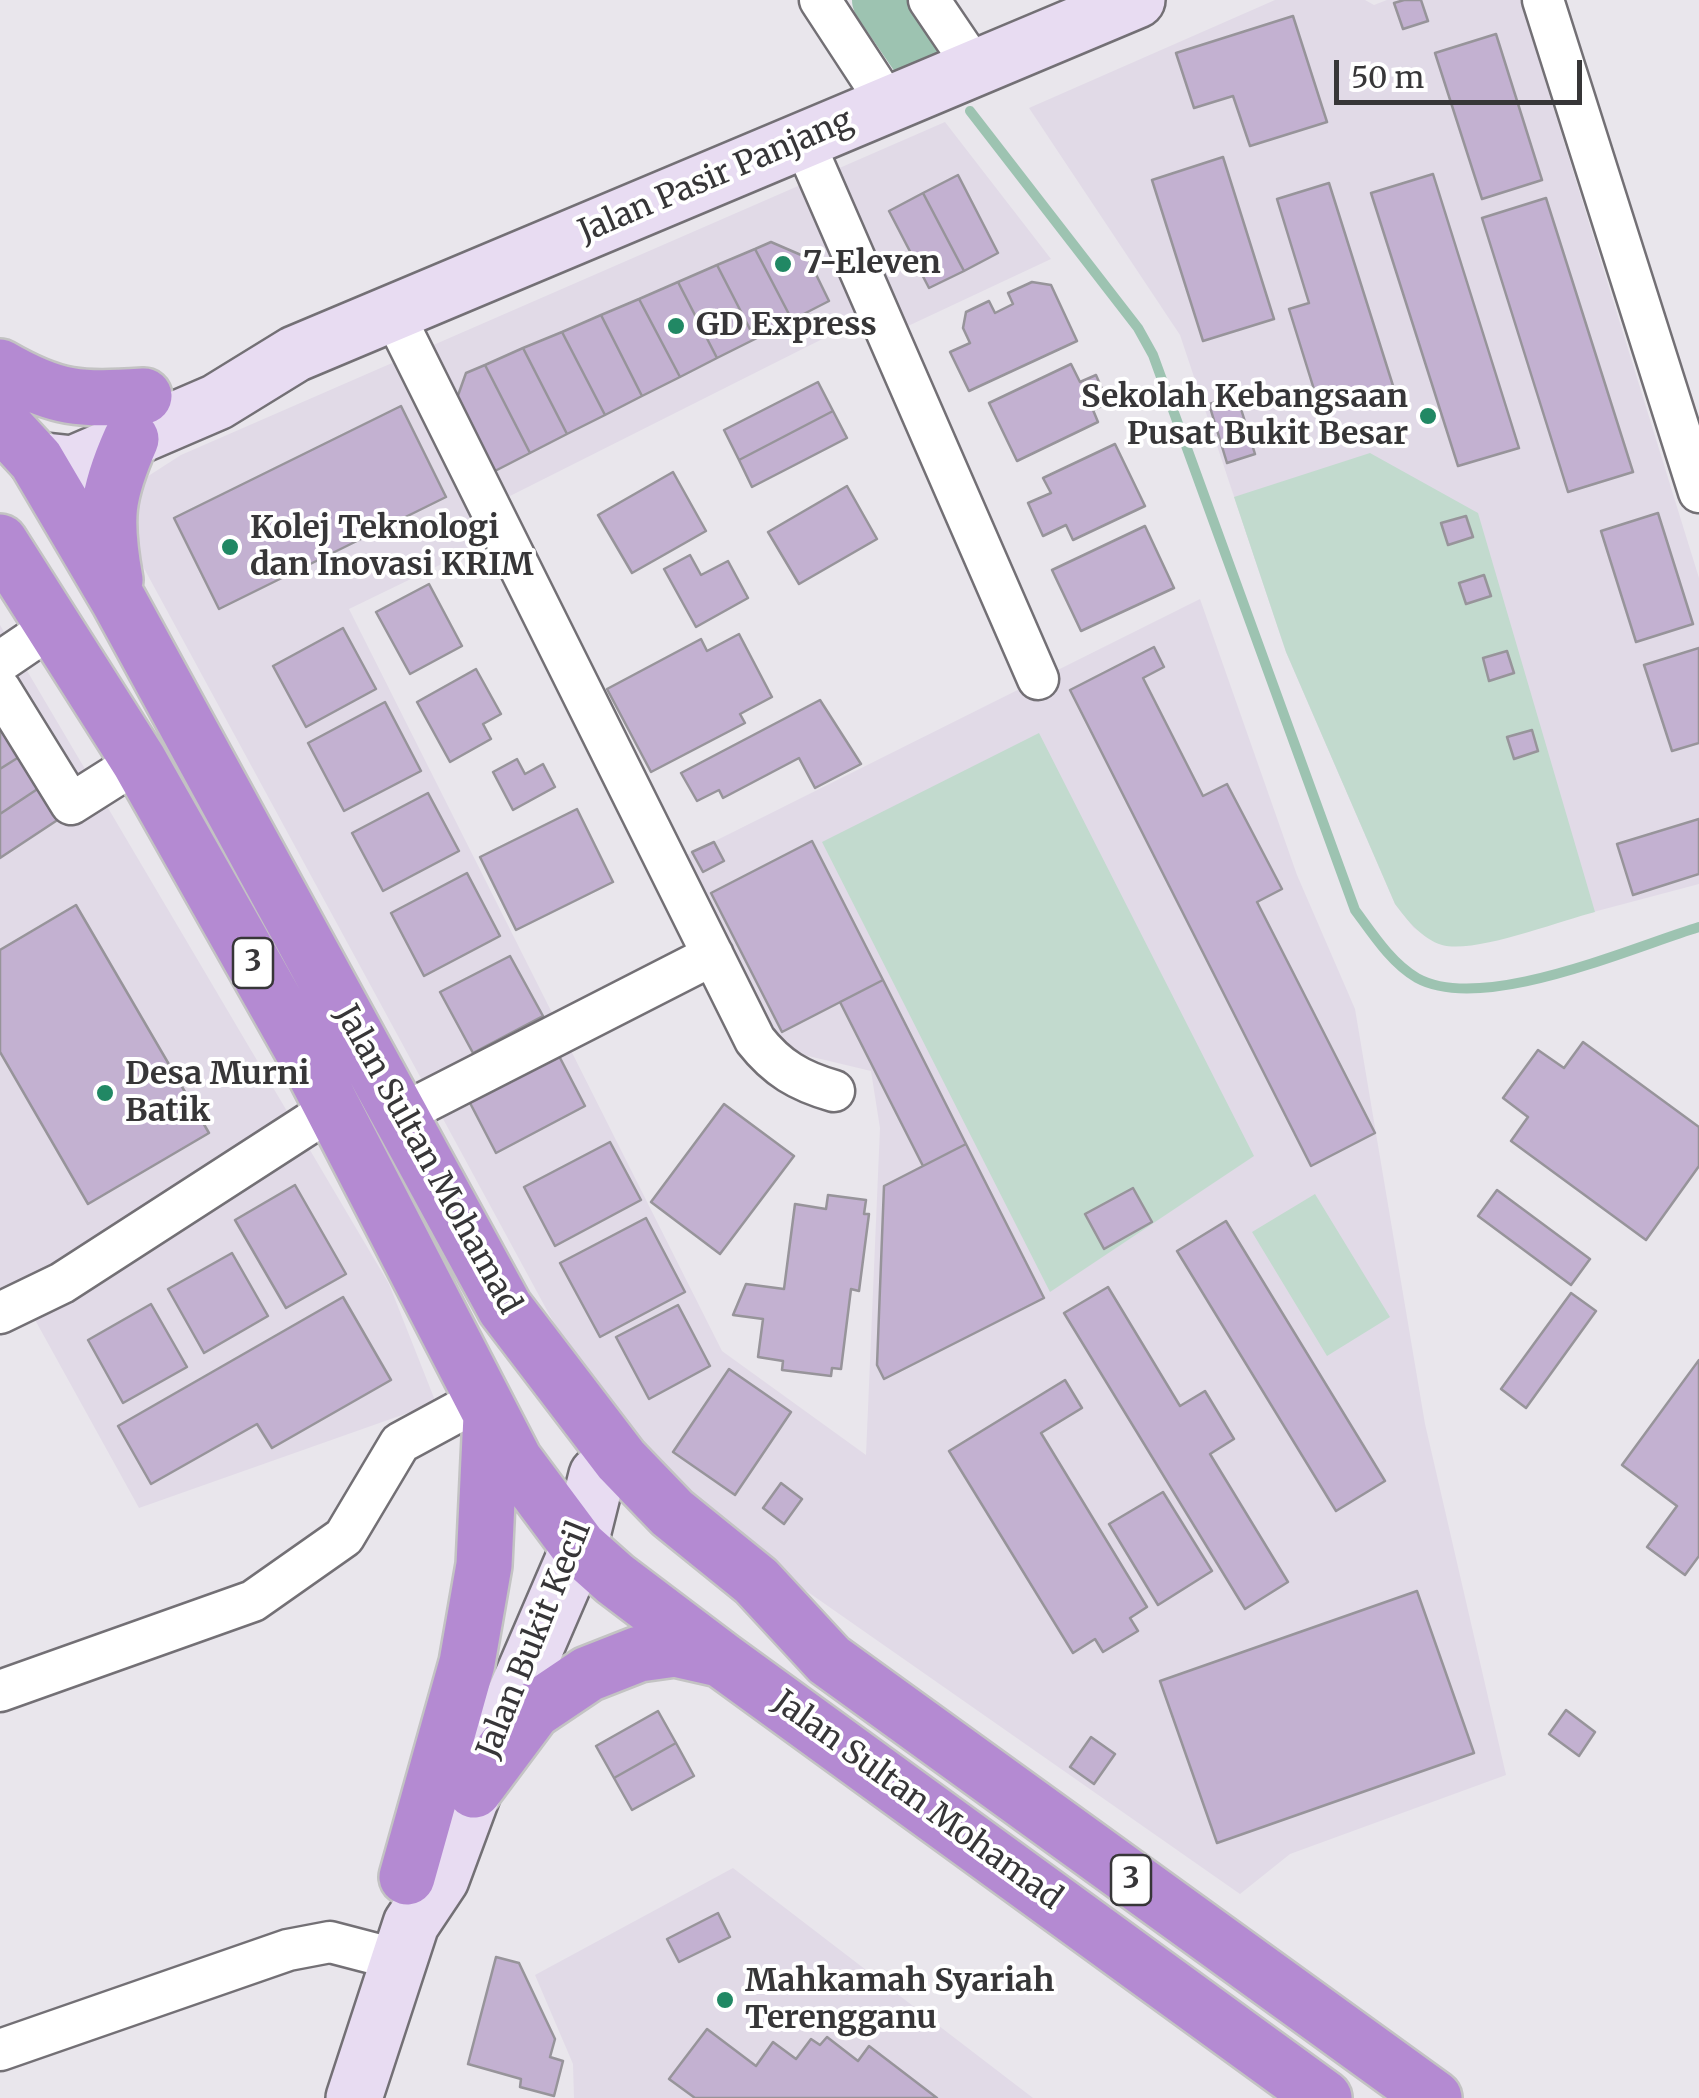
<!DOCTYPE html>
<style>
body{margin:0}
#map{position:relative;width:1699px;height:2098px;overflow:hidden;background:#e9e6ec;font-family:Merriweather,serif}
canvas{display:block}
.scale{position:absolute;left:1334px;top:60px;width:248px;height:45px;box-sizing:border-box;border:5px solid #373638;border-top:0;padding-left:12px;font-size:30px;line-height:35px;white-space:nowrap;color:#373638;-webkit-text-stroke:8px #fff;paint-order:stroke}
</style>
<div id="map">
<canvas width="1699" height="2098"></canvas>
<div class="scale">50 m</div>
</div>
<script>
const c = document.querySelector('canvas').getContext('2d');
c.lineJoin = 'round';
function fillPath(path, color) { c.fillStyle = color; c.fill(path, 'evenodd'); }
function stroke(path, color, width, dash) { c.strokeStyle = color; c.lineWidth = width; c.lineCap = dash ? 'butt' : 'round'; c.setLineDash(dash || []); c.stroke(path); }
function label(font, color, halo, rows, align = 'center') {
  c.font = font + ' Merriweather,serif'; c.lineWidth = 8; c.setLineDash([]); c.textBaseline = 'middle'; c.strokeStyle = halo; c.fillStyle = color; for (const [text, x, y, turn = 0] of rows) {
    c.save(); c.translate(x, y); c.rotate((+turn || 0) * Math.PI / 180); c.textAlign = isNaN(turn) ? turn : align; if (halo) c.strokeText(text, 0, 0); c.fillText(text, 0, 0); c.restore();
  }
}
fillPath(new Path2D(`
 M1275,0H1365L1374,5L1387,0H1520L1699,578V884L1465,946L1441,944L1414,928L1395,904L1286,652L1180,335L1029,108Z
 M945,122L1051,259L908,326L896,302L506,498L520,526L349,609L722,1351L866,1455L880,1128L871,1071L779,1049L683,857L1200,599L1297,875L1355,1009L1425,1424L1506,1775L1290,1854L1240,1894L732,1539L593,1395L133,548L128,511L142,480L181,455Z
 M0,625L389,1284L436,1403L139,1508L34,1318L0,1332Z
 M733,1868L1033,2098H574L573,2064L535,1975Z`), '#e1dae7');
fillPath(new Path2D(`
 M1370,453L1478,513L1595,912C1559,921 1475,954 1442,945C1422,939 1407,920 1395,904L1286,652L1234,497Z
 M1039,733L1254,1156L1050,1292L822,842Z
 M1315,1194L1390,1317L1327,1356L1252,1232Z`), '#c2dace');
stroke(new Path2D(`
 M970,111L1138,328L1153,355L1355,910C1372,933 1391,963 1417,978C1482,1014 1630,948 1699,927`), '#9dc3b1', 10);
stroke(new Path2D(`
 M882,0L919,54`), '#9dc3b1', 60);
const building = new Path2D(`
 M1404,0H1421L1428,21L1403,29L1394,3Z
 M1293,16L1327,122L1250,146L1233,96L1194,108L1176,53Z
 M1496,34L1542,180L1482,199L1435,53Z
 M1223,157L1274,319L1203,341L1152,180Z
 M1433,174L1519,448L1458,466L1371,193Z
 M958,175L998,253L964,271L923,193Z
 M1329,183L1395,392L1321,412L1289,309L1309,303L1277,199Z
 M923,193L964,271L929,288L889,211Z
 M1546,198L1633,472L1568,492L1482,218Z
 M771,242L808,258L829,301L792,320L755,249Z
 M755,249L792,320L755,339L717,265Z
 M717,265L755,339L717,358L678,282Z
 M678,282L717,358L680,377L639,299Z
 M1032,282L1051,285L1077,341L969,391L950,352L970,343L963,328L966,312L989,301L995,313L1013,304L1008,293Z
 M639,299L680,377L642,396L601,315Z
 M601,315L642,396L605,415L562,332Z
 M562,332L605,415L567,434L523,348Z
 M523,348L567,434L530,453L485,365Z
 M1071,364L1080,382L1096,375L1108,403L1093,410L1098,422L1017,461L989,403Z
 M485,365L530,453L493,472L456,401L466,373Z
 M818,382L833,411L739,460L724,430Z
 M1237,396L1255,454L1227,463L1209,404Z
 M401,406L446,497L219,609L174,518Z
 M833,411L847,438L752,487L739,460Z
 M1115,444L1145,506L1073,540L1066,525L1043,536L1028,503L1051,493L1043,478Z
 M673,472L706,531L632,573L598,515Z
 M847,486L877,539L799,584L768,532Z
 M1658,513L1693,624L1636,642L1601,531Z
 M1466,516L1473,537L1448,545L1441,523Z
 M1145,526L1174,588L1081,631L1052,570Z
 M690,555L701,575L728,561L748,598L696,627L664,569Z
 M1484,575L1491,596L1466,604L1459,583Z
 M429,584L462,646L410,674L376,612Z
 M343,628L376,689L306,727L273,666Z
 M739,634L772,697L740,714L745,723L651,772L607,689L701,639L707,651Z
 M1154,647L1164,667L1143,678L1203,796L1227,784L1282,889L1257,902L1375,1133L1311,1166L1070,690Z
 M1699,648V743L1672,751L1644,665Z
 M1507,651L1514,673L1489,681L1483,658Z
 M476,669L501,714L483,724L491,739L450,762L417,702Z
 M820,700L861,764L815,788L799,758L723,798L719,790L697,801L681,773Z
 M385,702L421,771L344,811L308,743Z
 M0,729L19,757L0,769Z
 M1532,730L1538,751L1514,759L1507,737Z
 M19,757L39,788L0,814V769Z
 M517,759L525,774L543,764L555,787L513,810L493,772Z
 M39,788L59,819L0,858V814Z
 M428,793L459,851L383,891L352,833Z
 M577,809L613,882L516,930L480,857Z
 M1699,819V874L1633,895L1617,844Z
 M812,841L883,980L782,1032L711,893Z
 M714,842L724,861L703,872L692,852Z
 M467,873L500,936L424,976L391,913Z
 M76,905L209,1133L88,1204L0,1052V950Z
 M510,956L543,1016L473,1053L440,992Z
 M883,980L966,1144L923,1166L840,1002Z
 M1583,1042L1699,1127V1166L1646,1240L1511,1141L1528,1117L1503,1098L1538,1050L1564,1068Z
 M558,1054L585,1106L496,1153L469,1101Z
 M724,1104L794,1156L720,1254L651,1202Z
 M610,1142L641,1200L555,1246L524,1187Z
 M966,1144L1044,1298L884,1379L877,1365L884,1186Z
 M295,1185L346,1274L286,1308L235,1220Z
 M1133,1188L1152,1222L1104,1249L1085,1214Z
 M1497,1190L1590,1259L1571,1285L1478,1216Z
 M828,1195L866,1200L864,1214H869L859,1291L851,1289L841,1369L832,1368L831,1376L782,1370L783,1361L758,1357L763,1319L733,1315L746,1284L784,1289L795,1204L826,1209Z
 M646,1218L685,1292L600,1337L560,1263Z
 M1226,1221L1385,1481L1336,1511L1177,1251Z
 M232,1253L268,1316L204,1353L168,1289Z
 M1108,1287L1180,1406L1205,1391L1234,1439L1210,1454L1288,1582L1245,1609L1064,1313Z
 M1571,1293L1596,1311L1526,1408L1501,1389Z
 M343,1297L391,1380L272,1448L257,1424L151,1484L118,1426Z
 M151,1304L187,1367L123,1403L88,1340Z
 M678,1305L710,1366L649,1399L616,1337Z
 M1699,1360V1556L1685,1575L1647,1547L1677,1506L1622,1465Z
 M729,1369L791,1412L735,1495L673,1452Z
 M1065,1380L1082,1408L1041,1433L1147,1607L1130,1618L1138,1631L1103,1652L1095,1639L1073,1653L949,1451Z
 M781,1483L802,1499L784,1524L763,1508Z
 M1163,1492L1212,1571L1158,1605L1109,1524Z
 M1417,1591L1474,1753L1217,1843L1160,1681Z
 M1566,1710L1595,1732L1579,1756L1549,1734Z
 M658,1711L676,1743L614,1778L596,1746Z
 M1091,1737L1115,1754L1094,1784L1070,1767Z
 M676,1743L694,1776L632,1810L614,1778Z
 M718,1913L730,1937L679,1962L667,1939Z
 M496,1957L519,1963L555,2039L550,2057L563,2061L554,2096L520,2087L521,2079L468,2064Z
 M707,2029L756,2066L773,2042L796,2059L811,2039L820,2045L827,2037L858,2061L869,2046L937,2098H695L669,2079Z`);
fillPath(building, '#c3b1d1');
stroke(building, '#97949a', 2.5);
const street = new Path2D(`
 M820,0L888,104
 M929,0L975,68
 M1543,0L1699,492
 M803,140L1038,679
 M393,313L755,1040C777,1068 799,1081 834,1091
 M0,662L53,626
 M0,689L71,804L139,761
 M400,1115L713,955
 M0,1313L62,1283L333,1108
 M0,1691L253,1601L344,1537L400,1443L483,1398
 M0,2050L288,1950L330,1942L399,1960`);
const secondary = new Path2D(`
 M36,460L73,464L217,402L295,354L1137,0
 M354,2098L411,1924L441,1879L474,1790L579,1547L597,1475`);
const highway = new Path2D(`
 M0,367C57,400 80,400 144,396
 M0,421L36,460L119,601L505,1308L621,1460L672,1513L756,1581L829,1660L1434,2098
 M0,542L139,761L308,1060L515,1461L579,1547L615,1579L722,1660L1324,2098
 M115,580C104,519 106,495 131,439
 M474,1790L533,1711L588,1674L639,1654L675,1649L719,1659
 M407,1877L467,1663L484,1565L491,1416`);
stroke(street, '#737075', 45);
stroke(secondary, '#737075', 60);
stroke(highway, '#c3c3c3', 60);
stroke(street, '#fff', 40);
stroke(secondary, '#e8dcf2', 55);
stroke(highway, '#b48ad2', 55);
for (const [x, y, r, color] of [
 [783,264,10,"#218864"],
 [676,326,10,"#218864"],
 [1428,416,10,"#218864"],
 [230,547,10,"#218864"],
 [105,1093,10,"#218864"],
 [725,2000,10,"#218864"]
]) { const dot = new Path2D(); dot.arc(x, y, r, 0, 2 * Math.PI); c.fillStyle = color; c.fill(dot); stroke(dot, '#fff', 4); }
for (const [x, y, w] of [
 [253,963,40],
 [1131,1880,40]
]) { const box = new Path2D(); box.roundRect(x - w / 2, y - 25, w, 50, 8); c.fillStyle = '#fff'; c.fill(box); stroke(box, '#373638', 2.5); }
label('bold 30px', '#373638', null, [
 ["3",253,963],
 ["3",1131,1880]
]);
label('32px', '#373638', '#fff', [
 ["Jalan Pasir Panjang",716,177,-23],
 ["Jalan Sultan Mohamad",427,1160,61],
 ["Jalan Bukit Kecil",535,1640,-68],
 ["Jalan Sultan Mohamad",917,1801,36]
]);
label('bold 32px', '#373638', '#fff', [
 ["7-Eleven",803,264],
 ["GD Express",696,326],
 ["Sekolah Kebangsaan",1408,398,"right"],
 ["Pusat Bukit Besar",1408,435,"right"],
 ["Kolej Teknologi",250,529],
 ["dan Inovasi KRIM",250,566],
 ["Desa Murni",125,1075],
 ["Batik",125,1112],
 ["Mahkamah Syariah",745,1982],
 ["Terengganu",745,2019]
], 'left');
</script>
